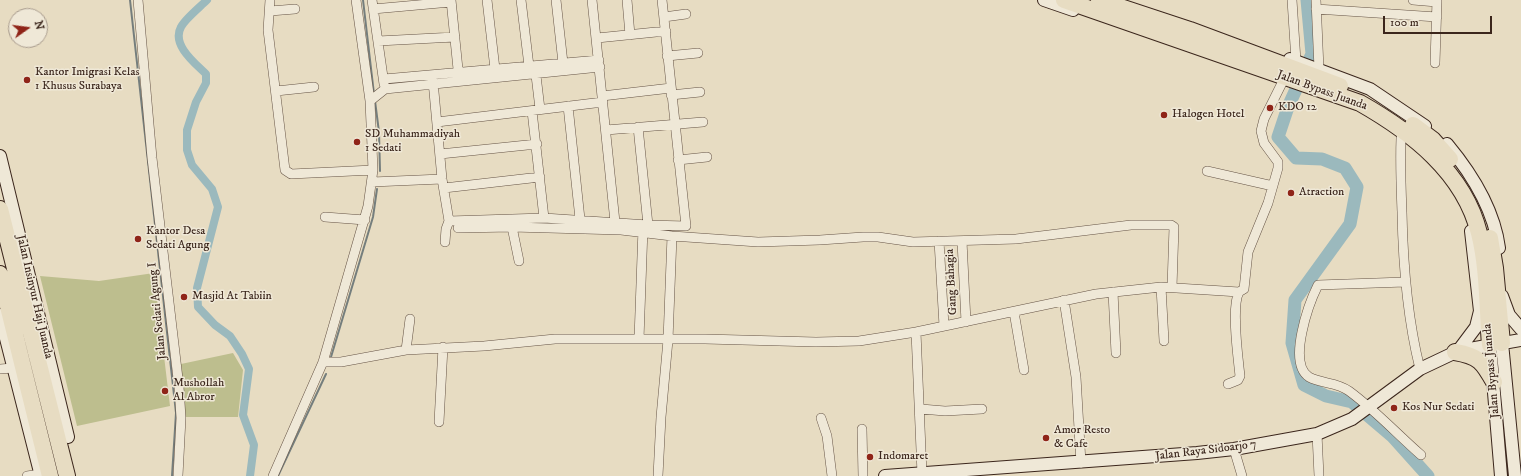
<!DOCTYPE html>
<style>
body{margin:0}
#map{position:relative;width:1521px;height:476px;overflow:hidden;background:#e7dcc2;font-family:"IM FELL DW Pica",serif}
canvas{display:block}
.north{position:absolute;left:8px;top:8px;width:40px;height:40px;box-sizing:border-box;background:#efe8d7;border:1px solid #a79a8c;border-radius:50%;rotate:76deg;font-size:11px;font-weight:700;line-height:16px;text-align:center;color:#3b261c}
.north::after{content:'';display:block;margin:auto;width:14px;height:18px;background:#8f2418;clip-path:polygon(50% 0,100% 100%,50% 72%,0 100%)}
.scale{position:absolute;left:1383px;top:16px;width:109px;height:18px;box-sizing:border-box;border:2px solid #3b261c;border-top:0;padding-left:5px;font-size:12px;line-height:14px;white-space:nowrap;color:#3b261c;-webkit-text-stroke:3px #efe8d7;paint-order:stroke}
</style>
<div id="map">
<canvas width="1521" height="476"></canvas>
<div class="north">N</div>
<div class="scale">100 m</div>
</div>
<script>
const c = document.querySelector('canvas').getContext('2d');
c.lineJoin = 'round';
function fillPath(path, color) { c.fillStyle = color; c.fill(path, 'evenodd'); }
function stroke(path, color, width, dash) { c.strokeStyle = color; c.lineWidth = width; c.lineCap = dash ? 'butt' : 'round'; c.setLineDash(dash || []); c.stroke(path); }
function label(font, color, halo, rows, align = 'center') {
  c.font = font + ' "IM FELL DW Pica",serif'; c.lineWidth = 3; c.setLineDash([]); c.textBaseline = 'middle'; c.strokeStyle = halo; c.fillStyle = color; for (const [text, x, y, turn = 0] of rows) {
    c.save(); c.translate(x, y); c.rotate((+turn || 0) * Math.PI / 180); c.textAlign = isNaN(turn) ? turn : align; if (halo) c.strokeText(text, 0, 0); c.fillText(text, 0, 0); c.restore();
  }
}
fillPath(new Path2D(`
 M154,273L170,406L77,426L40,276L99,281Z
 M233,353L243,370L238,417H185L181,364Z`), '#bdbe8e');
stroke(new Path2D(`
 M130,0L176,413L172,476
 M363,0L374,94
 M375,101L379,132L380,171
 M331,357L373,217L377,189
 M278,476L326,374`), '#757e7d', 2);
stroke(new Path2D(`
 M207,0C200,7 185,19 181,27C171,45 196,64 206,74V83L196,102L187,130V150L192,165L212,189L218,207L197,288L198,307L215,325L230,336L242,354L249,369L243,415L254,445L250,476`), '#9bb9bd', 8);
stroke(new Path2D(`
 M1307,0L1312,54L1288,107L1278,137L1296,158L1322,159L1345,168L1357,187L1350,224L1295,300L1292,343L1304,385L1326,396L1352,402L1392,436L1428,476`), '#9bb9bd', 13);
const street = new Path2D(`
 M138,0L152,158L179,387L181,418L178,476
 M270,0L268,30L285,170L291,174L373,170
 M372,0L384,84
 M451,0L459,79
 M487,0L495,69
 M521,0L529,66
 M556,0L563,63
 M592,0L615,222
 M627,0L630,35
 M1292,0L1296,61
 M1316,0L1319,69
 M1413,0L1437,2
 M373,9L451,2
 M1316,9L1437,17
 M270,11L295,9
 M664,17L686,14
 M597,38L666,31
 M378,41L455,37
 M667,56L698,53
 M1435,63L1437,0
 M535,67L540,109
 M384,79L599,60
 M433,81L442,179L449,221L446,229L445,242
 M276,91L314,87
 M671,95L700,92
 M602,96L671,88
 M370,101L385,89L600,67
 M568,106L580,219
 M532,111L544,218
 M437,122L603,102
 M638,127L648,225
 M606,130L703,122
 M1401,138C1400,163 1401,187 1402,212C1403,265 1407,317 1420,369
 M440,154L537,144
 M678,160L707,157
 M1207,171L1273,186
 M372,182L442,179
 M444,188L540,177
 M325,217L365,220
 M449,221L544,218L648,225L686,226L662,0
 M458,228L512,227
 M939,241L944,326
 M962,241L966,322
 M519,261L512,227L621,230L672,236L758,242L820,240L863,237H878L913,242L1016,239L1131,225H1171L1174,227L1172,287
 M1405,282L1318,285C1309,303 1287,363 1309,377C1322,384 1337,382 1349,391C1375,410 1397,434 1421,455
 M1161,287L1164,341
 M1113,292L1116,353
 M1064,300L1076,377L1081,463
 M1014,312L1024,370
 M916,332L922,474
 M639,339L643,228
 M406,350L410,319
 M323,362H341L406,350L484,346L555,339H705L816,342L859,341L916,332L1096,294L1161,287L1239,292L1244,289L1248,252L1268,203L1278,168V162L1264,143L1261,131L1264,119L1282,83
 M0,369L13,368
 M1228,384L1238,380L1240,376C1238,357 1231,307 1239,292
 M921,409L945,411L982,409
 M821,418L827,436L832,476
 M439,422L443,347
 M862,429L863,476
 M1317,434L1319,476
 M1234,449L1242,476
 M27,476L41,474
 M273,476L323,362L368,206L373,170L370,101L356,0
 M658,476L661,417L668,340L672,236`);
const secondary = new Path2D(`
 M1044,0L1073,10
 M1290,59L1370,89L1425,126
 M1447,144C1472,174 1494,209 1499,248
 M0,156L68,437
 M1502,296L1509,315L1521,329
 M0,315L41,476
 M1502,343L1515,476
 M1490,345L1501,476
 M1458,351L1476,327L1480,311L1471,231
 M885,476L1197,453L1234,449L1317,434L1352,419L1420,369L1458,351L1521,340`);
const highway = new Path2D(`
 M1064,0L1360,103C1411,132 1464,172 1479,233C1488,269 1487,308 1490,345
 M1099,0L1190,30L1340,86
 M1413,125L1433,140L1450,159
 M0,209L67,476
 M1490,238L1495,268L1502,343
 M0,274L50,476
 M1455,352C1479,356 1483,362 1494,382`);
stroke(street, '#665446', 10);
stroke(secondary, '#3b261c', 14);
stroke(highway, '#3b261c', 18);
stroke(street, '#efe8d7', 9);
stroke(secondary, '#efe8d7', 12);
stroke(highway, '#e7dcc2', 16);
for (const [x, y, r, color] of [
 [27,80,4,"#8f2418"],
 [1270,108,4,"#8f2418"],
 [1164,115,4,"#8f2418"],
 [357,142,4,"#8f2418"],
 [1291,193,4,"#8f2418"],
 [138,239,4,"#8f2418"],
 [184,297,4,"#8f2418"],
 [165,391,4,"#8f2418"],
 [1394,408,4,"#8f2418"],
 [1046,438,4,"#8f2418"],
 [870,457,4,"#8f2418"]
]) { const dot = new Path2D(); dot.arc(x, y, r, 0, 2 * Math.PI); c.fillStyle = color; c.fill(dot); stroke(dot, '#efe8d7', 1.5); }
label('12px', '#3b261c', '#efe8d7', [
 ["Kantor Imigrasi Kelas",35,73],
 ["1 Khusus Surabaya",35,87],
 ["KDO 12",1278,108],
 ["Halogen Hotel",1172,115],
 ["SD Muhammadiyah",365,135],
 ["1 Sedati",365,149],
 ["Atraction",1299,193],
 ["Kantor Desa",146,232],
 ["Sedati Agung",146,246],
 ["Masjid At Tabiin",192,297],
 ["Mushollah",173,384],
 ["Al Abror",173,398],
 ["Kos Nur Sedati",1402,408],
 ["Amor Resto",1054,431],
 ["& Cafe",1054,445],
 ["Indomaret",878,457]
], 'left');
label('12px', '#3b261c', '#efe8d7', [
 ["Jalan Bypass Juanda",1322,91,20],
 ["Gang Bahagia",952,282,-93],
 ["Jalan Insinyur Haji Juanda",34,297,77],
 ["Jalan Sedati Agung I",158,311,-96],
 ["Jalan Bypass Juanda",1492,371,-95],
 ["Jalan Raya Sidoarjo 7",1206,451,-7]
]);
</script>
